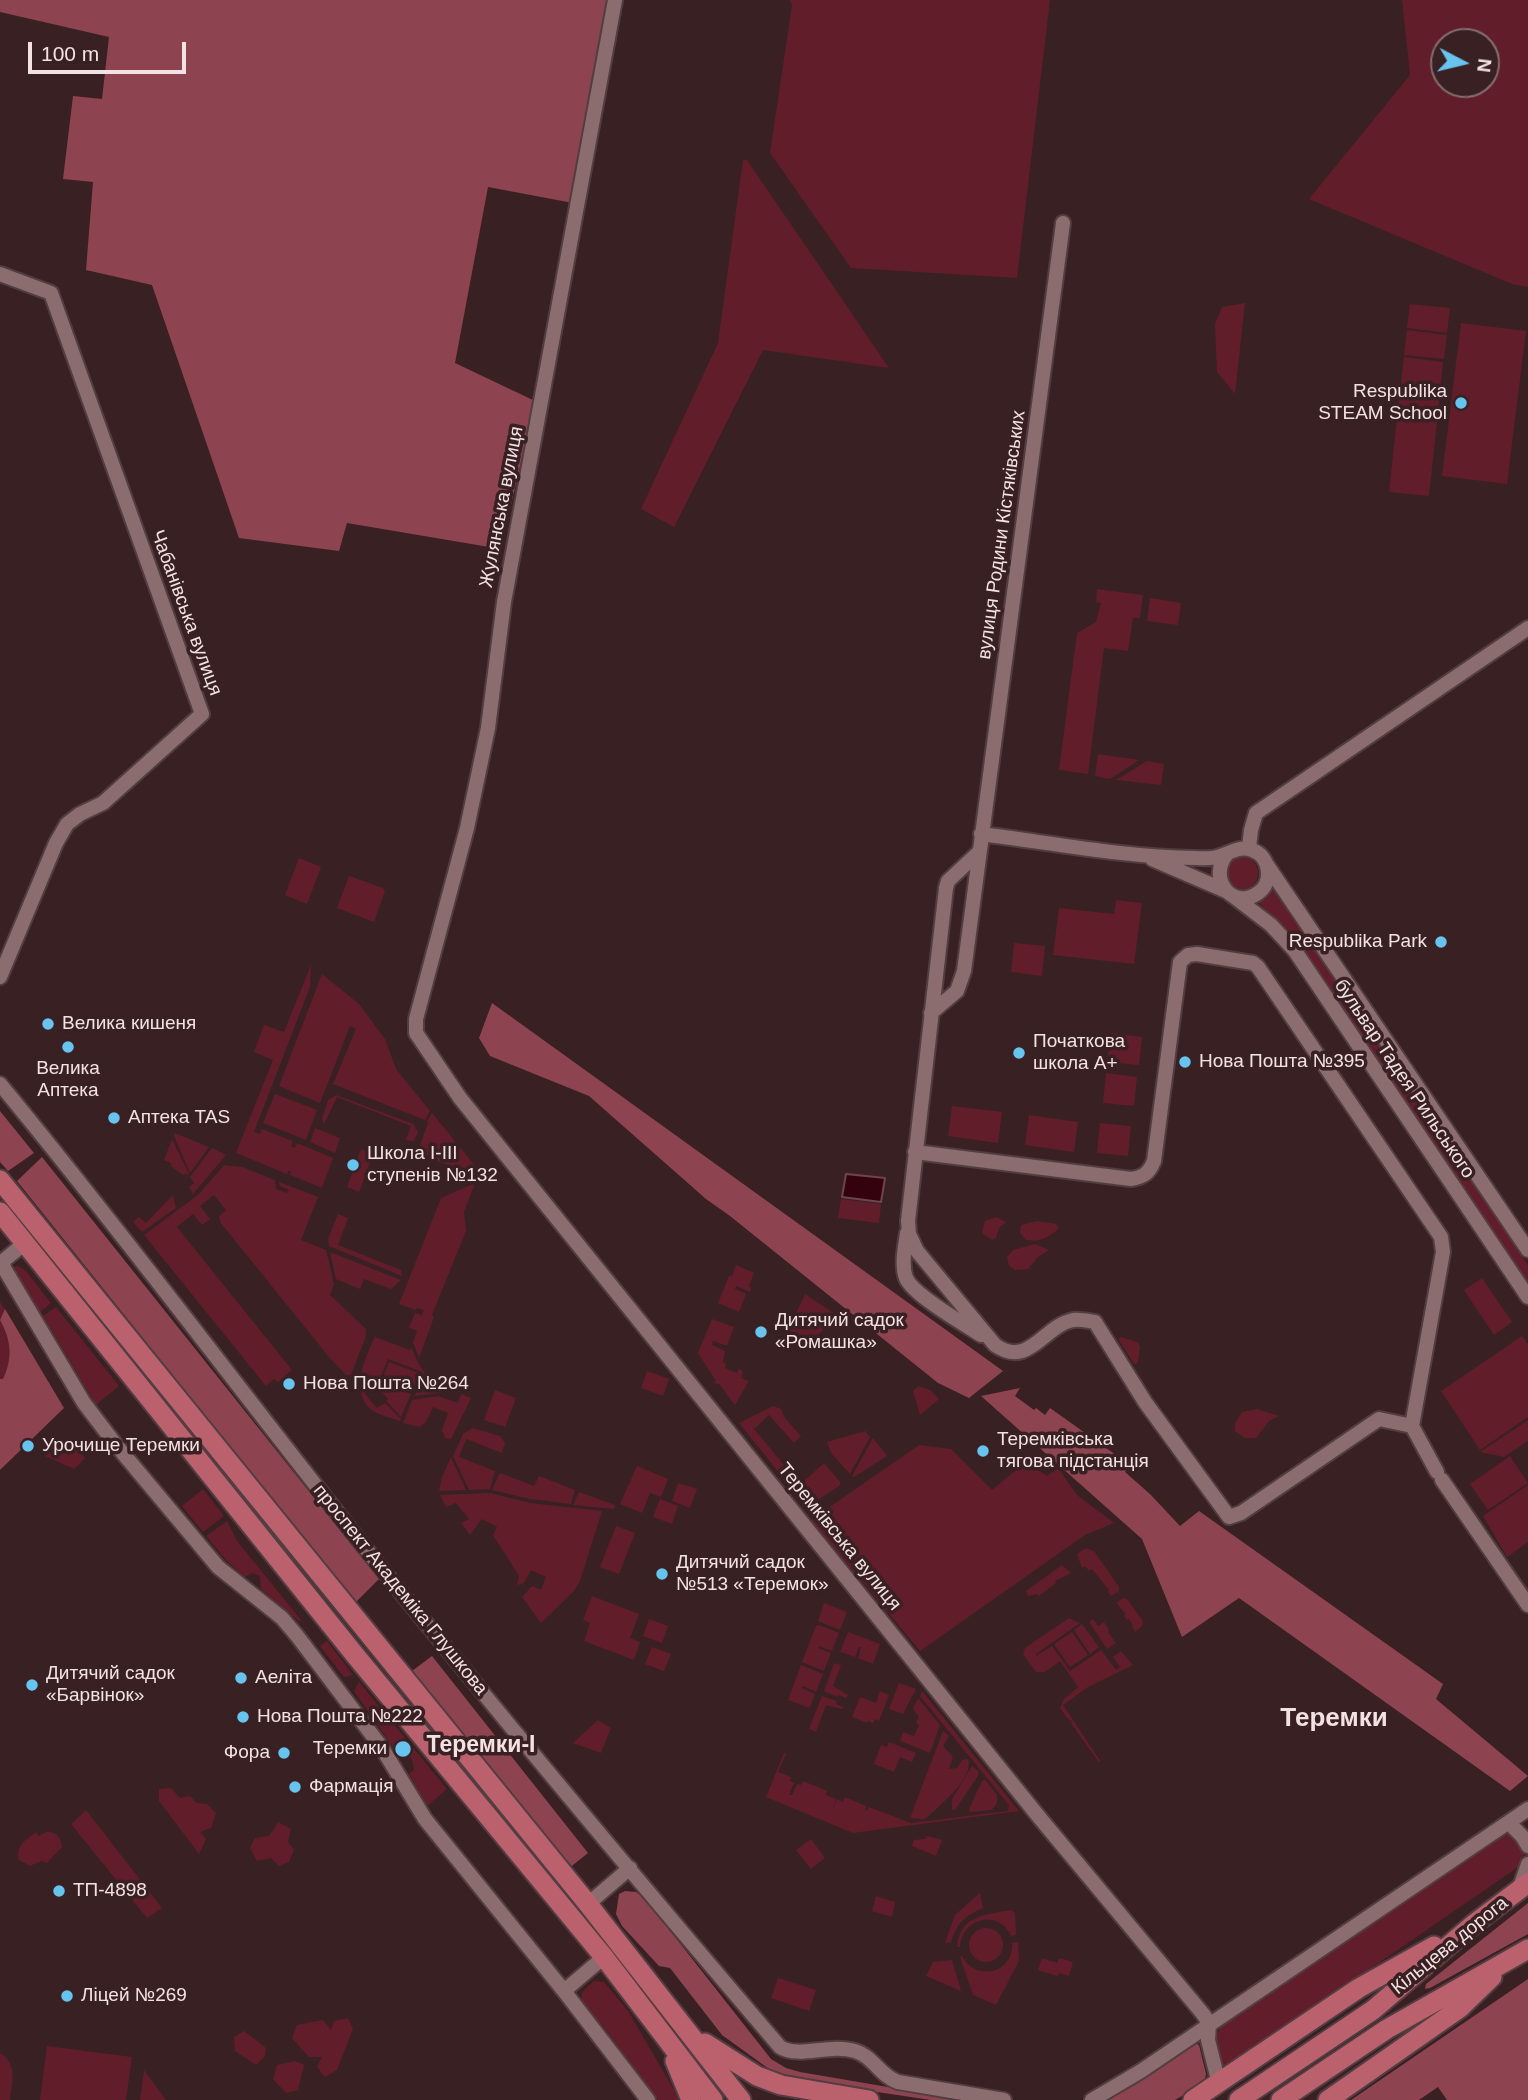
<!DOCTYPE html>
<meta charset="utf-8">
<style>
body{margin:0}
#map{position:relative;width:1528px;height:2100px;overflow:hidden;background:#392023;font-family:Arial,sans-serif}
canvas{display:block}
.north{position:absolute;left:1430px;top:28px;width:70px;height:70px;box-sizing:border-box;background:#392023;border:2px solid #836e70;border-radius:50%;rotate:97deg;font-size:19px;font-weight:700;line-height:28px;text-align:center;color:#f3e2e3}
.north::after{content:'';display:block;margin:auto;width:24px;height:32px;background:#66c4ef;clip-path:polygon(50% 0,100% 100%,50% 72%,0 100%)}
.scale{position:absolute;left:28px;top:42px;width:158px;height:32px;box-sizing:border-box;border:4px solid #f3e2e3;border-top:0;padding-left:9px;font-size:21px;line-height:24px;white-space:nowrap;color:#f3e2e3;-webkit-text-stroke:5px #392023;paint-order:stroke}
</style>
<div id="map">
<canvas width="1528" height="2100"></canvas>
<div class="north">N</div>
<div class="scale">100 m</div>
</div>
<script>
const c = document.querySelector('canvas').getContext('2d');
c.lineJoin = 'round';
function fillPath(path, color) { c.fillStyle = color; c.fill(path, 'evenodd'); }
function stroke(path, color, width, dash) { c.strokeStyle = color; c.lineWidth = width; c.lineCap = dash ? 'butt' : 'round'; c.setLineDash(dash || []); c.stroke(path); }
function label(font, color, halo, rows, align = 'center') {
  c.font = font + ' Arial,sans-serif'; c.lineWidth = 7; c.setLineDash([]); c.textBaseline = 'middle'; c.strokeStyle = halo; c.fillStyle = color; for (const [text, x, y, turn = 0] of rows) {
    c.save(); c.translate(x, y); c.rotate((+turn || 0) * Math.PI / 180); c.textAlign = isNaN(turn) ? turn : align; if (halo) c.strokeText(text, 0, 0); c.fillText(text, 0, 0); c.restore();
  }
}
fillPath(new Path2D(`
 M790,0H1050L1017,278L851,268L770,153L792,5Z
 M1402,0H1528V287L1512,284L1309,199L1410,75ZM1444,42H1486V84H1444Z
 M743,160H747L889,368L763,350L674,527L641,509L718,343Z
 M1245,303L1235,394L1217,372L1215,324L1222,307Z
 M1410,304L1450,308L1447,333L1407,328Z
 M1461,323L1526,331L1507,484L1442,476Z
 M1407,330L1447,335L1444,359L1404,355Z
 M1404,357L1443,362L1437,420L1397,415Z
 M1397,418L1437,422L1429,496L1389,492Z
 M1097,589L1143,595L1140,618H1133L1128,651L1104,648L1088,774L1059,770L1077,633L1096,622L1101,603L1096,602Z
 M1150,598L1181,603L1178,625L1147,621Z
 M1098,754L1139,760L1110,779L1095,776Z
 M1147,761L1164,764L1161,785L1116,780Z
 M1226 873a16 16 0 1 1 32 0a16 16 0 1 1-32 0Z
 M299,858L321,867L307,904L285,895Z
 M349,876L383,888L385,891L374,922L337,908Z
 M1273,889L1528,1265V1283L1295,937L1259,903L1267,897Z
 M1116,900L1142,903L1134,964L1053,955L1059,908L1114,914Z
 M1014,943L1045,946L1042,976L1011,972Z
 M311,965L310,987L254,1132L260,1134L262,1129L293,1141L291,1147L295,1148L297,1143L333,1158L322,1188L290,1175L291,1172L288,1171L287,1174L236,1153L273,1060L254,1052L264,1025L284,1032Z
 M322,974L359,1004L385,1039L396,1069L430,1111L425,1120L333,1084L356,1029L350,1026L320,1103L279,1086Z
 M1111,1033L1142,1037L1139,1065L1107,1062Z
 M1106,1073L1137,1077L1134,1106L1103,1103Z
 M275,1094L317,1110L306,1140L263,1123Z
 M336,1095L413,1124L418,1132L414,1141L406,1140L411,1126L337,1097L324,1124L322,1119L328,1100Z
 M952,1106L1002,1112L998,1143L948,1136Z
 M432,1113L480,1172L477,1179L427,1156L420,1151V1145L428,1123L427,1121Z
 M1029,1115L1078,1122L1074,1152L1025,1145Z
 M1100,1123L1131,1126L1128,1156L1097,1153Z
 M315,1128L340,1138L335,1153L310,1142Z
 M175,1133L209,1147L190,1173L174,1136Z
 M172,1139L189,1174L188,1175L186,1173L183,1175L171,1166V1163L164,1160Z
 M212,1148L226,1155L193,1194L189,1187L194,1183L190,1177Z
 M361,1149L373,1154L359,1192L347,1187Z
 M224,1165L242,1167L275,1180L276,1189L287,1193L289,1190L280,1186L279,1182L318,1197L301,1240L326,1250L334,1284L330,1295L366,1329V1336L351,1375H346L329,1357L220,1222L219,1216L226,1210L214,1195L200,1206L210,1219L202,1225L193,1214L177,1227L292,1370L278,1382L274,1379L266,1386L144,1235L198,1195Z
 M475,1183L464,1212L466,1231L432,1315L434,1317L419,1358L413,1342L417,1331L409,1327L415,1313L422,1315L424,1310L417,1308L416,1310L399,1304L441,1198Z
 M173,1195L176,1208L142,1232L133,1222L139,1217L146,1223Z
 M841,1199L881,1204L879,1223L838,1218Z
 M338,1214L348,1218L338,1245L401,1270L402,1276L329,1246L328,1239Z
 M996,1217L1006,1222L999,1228L996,1238L992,1240L983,1234L982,1232L985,1221Z
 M1037,1221L1056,1224L1059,1228C1050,1237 1039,1243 1026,1240L1020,1233L1021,1225Z
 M1035,1244L1049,1250L1038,1257L1028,1269L1015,1270L1009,1266L1007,1257L1013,1250Z
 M330,1252L401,1280L391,1289L364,1279L360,1289L336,1279Z
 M736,1265L754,1273L749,1286L751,1288L750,1292L736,1286L735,1289L746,1294L739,1312L718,1303L729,1276H732Z
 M18,1266L26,1271L51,1303L40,1312L13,1271V1267Z
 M1482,1278L1512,1322L1494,1335L1464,1290Z
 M805,1294L838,1316L805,1347L787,1332Z
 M0,1302L5,1309L0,1320C11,1340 13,1358 3,1379H0Z
 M56,1307L119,1386L96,1405L43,1316Z
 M712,1319L734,1327L727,1346L713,1341L712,1345L725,1351L723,1362L726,1364L725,1368L737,1373L739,1369L743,1371L741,1378L749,1381L735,1405L719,1384L714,1383L716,1381L698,1353Z
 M1522,1336L1528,1344V1417L1480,1450L1441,1391Z
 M375,1337L410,1350L411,1347C423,1374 427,1380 454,1391L415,1396L422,1372L388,1359L379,1381L411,1394L401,1417L386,1401L388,1399L374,1384L365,1394L377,1408L385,1403L401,1419L400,1421C392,1418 381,1416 373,1411C349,1394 365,1356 375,1337Z
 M1121,1337L1137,1342L1140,1346L1138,1362L1135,1365L1118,1339Z
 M389,1362L419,1373L412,1392L382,1380Z
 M647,1371L669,1379L663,1396L641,1388Z
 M918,1386L930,1390L939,1399L920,1415L913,1391Z
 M495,1390L516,1398L505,1427L484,1420Z
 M461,1394L471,1398L451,1439L445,1438L442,1430L448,1413L433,1407L426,1422L420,1427L403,1423L412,1400L438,1396L458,1403Z
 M773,1406L781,1409L785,1418L801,1436L794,1443L769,1415L754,1429L815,1502L805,1505L739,1423Z
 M1257,1409L1279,1416L1269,1421L1256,1438H1245L1235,1431V1423L1242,1412Z
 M1528,1420V1441L1504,1457L1480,1452Z
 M472,1428L500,1436L505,1443L502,1453L466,1439L459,1457L495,1471L490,1489L469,1490L453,1456L463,1434Z
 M865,1431L870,1437L850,1474L831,1453L827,1442Z
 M873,1438L887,1456L854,1477L852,1476Z
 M69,1439L85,1458L74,1469L45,1456Z
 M919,1445L951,1449L992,1490L1026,1462L1047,1476L1058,1468L1077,1495L1114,1523L1085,1535L920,1651L811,1520Z
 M1510,1456L1528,1483L1488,1510L1470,1484Z
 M451,1457L466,1490L439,1491L442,1477Z
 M824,1463L841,1483L839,1486L819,1499L803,1482Z
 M637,1466L668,1479L661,1497L650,1493L642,1513L620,1504Z
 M500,1473L534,1486L539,1476L575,1490L571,1504L530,1499L492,1490Z
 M678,1483L697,1489L690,1508L672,1501Z
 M1528,1485V1542L1507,1557L1483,1516Z
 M203,1489L224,1516L203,1532L182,1506Z
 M579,1492L615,1505L614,1509L573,1505Z
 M490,1493L530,1503L602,1511L580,1581L573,1592L541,1623L522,1597L532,1586L541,1590L546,1577L531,1570L524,1583L517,1585L519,1576L493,1535L497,1527L482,1519L470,1535L461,1523L469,1519L456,1503L446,1507L440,1495Z
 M660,1499L678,1506L672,1524L653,1517Z
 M227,1521L237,1541L301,1620L300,1622L261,1589L260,1576L252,1573L245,1577L226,1560L206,1536Z
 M616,1526L635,1533L619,1574L600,1567Z
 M1086,1548L1094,1551L1119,1587V1591L1111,1596L1108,1592L1109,1590L1092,1569L1089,1571L1085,1566L1082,1568L1077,1554Z
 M1062,1565L1071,1573L1055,1581L1056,1583L1039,1596L1037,1594L1028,1596L1026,1591Z
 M592,1596L639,1614L630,1638L640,1642L634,1660L584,1641L590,1623L583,1620Z
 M1123,1598L1127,1599L1143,1621L1142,1626L1135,1632L1132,1627L1133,1625L1129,1619L1127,1620L1124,1616L1126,1614L1116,1603Z
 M824,1603L847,1612L840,1630L818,1621Z
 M1069,1618L1080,1623L1036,1654V1656L1052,1646L1070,1671L1101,1650L1116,1670L1120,1667L1113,1657L1121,1651L1133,1665L1088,1687L1063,1705L1101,1762L1098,1761L1071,1723L1073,1722L1068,1719L1060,1708L1064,1699L1078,1687L1060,1661L1045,1672H1036L1023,1654L1025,1648Z
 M649,1619L668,1626L662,1643L643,1636Z
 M1093,1619L1098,1626L1104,1622L1109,1630L1108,1632L1116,1643L1107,1649L1089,1622Z
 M1082,1624L1099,1647L1090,1654L1074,1630Z
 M819,1625L839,1633L832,1651L819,1646L818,1648L831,1653L824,1671L802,1662L816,1626Z
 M848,1632L880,1644L873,1664L858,1658L861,1647H859L855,1657L840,1652Z
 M1072,1632L1088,1655L1070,1667L1054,1644Z
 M327,1641L353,1675L344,1677L320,1646Z
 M652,1647L671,1654L664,1671L645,1664Z
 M834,1663L841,1665L833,1686L848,1695L846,1698L839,1695L838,1697L824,1691Z
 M801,1665L823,1674L816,1692L803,1686L802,1688L815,1694L810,1708L788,1700Z
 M359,1682L447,1789L427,1806L409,1774L414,1770L412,1759L406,1756H399L354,1691Z
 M899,1683L916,1689L903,1714L889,1709Z
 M880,1691L889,1695L879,1721L875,1719L873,1723L868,1721L867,1723L852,1717L860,1697L876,1703Z
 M922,1691L1019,1811L853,1833L766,1797L784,1753L786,1754L778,1772L791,1777L790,1781L794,1783L789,1795H792L797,1784L801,1785L803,1781L827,1791L826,1795L836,1799L832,1812L837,1799L843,1802L845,1797L866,1806L865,1810L867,1811L869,1807L911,1823L1008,1811L1009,1805L920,1696Z
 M822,1696L837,1701L836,1704L843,1707L842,1709L826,1705L816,1732L809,1729Z
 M918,1698L940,1725L930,1753L900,1741L903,1732L914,1736L919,1725L916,1723L919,1717L913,1709Z
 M598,1720L611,1728L601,1753L573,1743Z
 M943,1731L949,1736L943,1746L953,1757L949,1769L957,1768L962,1760L968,1759C975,1778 938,1807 925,1819L910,1818Z
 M889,1742L916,1753L912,1762L900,1757L894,1772L874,1764L881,1745L887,1747Z
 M972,1766L978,1771V1776L955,1810H952V1799Z
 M985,1780L997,1795V1803L992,1810L970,1812L969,1809L982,1781Z
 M171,1788L180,1798L190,1796L197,1803L207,1804L216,1813L211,1828L200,1832L206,1839L199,1854L159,1801V1789Z
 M86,1810L162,1908L147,1918L71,1824Z
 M278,1822L291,1829L288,1842L294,1850L289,1862L279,1866L271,1858L257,1861L250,1848L255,1838L269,1836Z
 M36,1832L39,1836L46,1832C56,1831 62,1838 62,1847L47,1863L41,1861L30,1866L19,1860C15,1845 26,1840 36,1832Z
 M1509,1833L1514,1835L1525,1851L1521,1865L1222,2071L1215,2038L1221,2027L1503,1834Z
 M927,1836L942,1840L936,1856L912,1846L914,1840L925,1839Z
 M811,1839L825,1858L811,1869L796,1850Z
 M980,1893L983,1908C965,1916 957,1923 951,1942L945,1943L955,1915Z
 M876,1896L895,1902L892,1917L872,1911Z
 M1011,1910L1015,1913L1016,1935L1011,1936C999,1908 961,1918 960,1947H957C960,1915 985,1915 1011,1910Z
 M969 1945a17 17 0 1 1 34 0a17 17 0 1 1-34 0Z
 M1018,1942L1019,1961L996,2005L973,1995L960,1957L962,1956C975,1982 1014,1974 1012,1943Z
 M1042,1958L1057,1963L1059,1958L1073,1962L1069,1976L1059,1973L1057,1976L1038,1970Z
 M952,1960L961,1991L926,1976L933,1962Z
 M778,1978L816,1990L809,2011L771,1998Z
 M594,1981L604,1982L628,2011L680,2100H658L606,2030L582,2001V1992Z
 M348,2018L353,2029L337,2070L325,2077L317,2067L322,2057H309L292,2038L297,2025L323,2020L331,2030L334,2021Z
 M244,2031L266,2048L265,2056L256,2065L235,2051L234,2037Z
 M47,2046L132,2057L126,2100H40Z
 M0,2053C18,2064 12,2082 10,2100H0Z
 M295,2061L304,2065L298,2090L286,2093L273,2079L277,2065Z
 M144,2070L166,2100H140Z`), '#621d2b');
fillPath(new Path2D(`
 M0,0H607L573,203L488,187L455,363L535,401L501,549L347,523L339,551L239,538L152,285L86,270L93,182L63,179L73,96L102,99L109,37L0,12Z
 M492,1003L1003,1371L969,1398L938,1383L730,1216L706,1199L589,1096L490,1056L479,1038Z
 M0,1111L34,1153L8,1171L0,1162Z
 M42,1157L379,1579L355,1603L17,1181Z
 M5,1309L64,1408L0,1470V1379H3C13,1358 11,1340 0,1320Z
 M1020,1388L1015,1396L1034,1410L1036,1408L1045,1415L1050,1408L1130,1465L1125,1472L1151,1495L1180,1526L1199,1511L1443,1684L1436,1699L1528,1776L1510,1791L1239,1598L1182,1637L1142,1539L981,1396Z
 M432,1656L588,1853L568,1869L412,1671Z
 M625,1891L636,1892L645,1899L771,2059L786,2068L800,2072L964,2100H931L803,2081L769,2069L722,2035L670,1968L659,1966L622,1926L616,1914L619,1894Z
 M1528,1903V1934L1430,1988L1425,1989L1426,1984Z
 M1528,1979V2100H1447L1438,2087L1419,2100H1351Z
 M1191,2042L1199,2045L1206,2074L1205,2079L1202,2084L1175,2100H1102Z`), '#8d4450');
const water = new Path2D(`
 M846,1174L885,1178L881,1202L842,1197Z`);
fillPath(water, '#34020e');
stroke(water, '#6d454e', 2);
const minor = new Path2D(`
 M615,0L504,602L488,728L467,828L416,1019V1033L460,1098L1039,1817L1203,2014L1209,2023L1208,2040L1219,2084
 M0,274L51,293L202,714L103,803L80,814L67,824L56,843L0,977
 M981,834C1052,843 1124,857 1195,858C1203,858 1210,859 1217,857C1229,854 1239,845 1252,850C1270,856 1274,882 1258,893C1232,911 1207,878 1227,854
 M1249,848L1251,830L1256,813L1528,628
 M979,852L948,881L946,888L908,1221L909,1234L917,1251L995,1345C1029,1369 1043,1326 1073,1320C1080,1319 1088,1321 1095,1322L1145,1402L1229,1517L1241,1513L1379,1419L1412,1426L1437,1472
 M1152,859L1226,891
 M1267,865L1528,1250
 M1233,896L1271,925L1295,951L1528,1297
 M931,1013L957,991L964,971L1063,223
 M0,1084C126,1236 243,1395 366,1549C501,1717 640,1883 780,2047C799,2059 829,2043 855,2051C873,2056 880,2076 898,2082L1004,2100
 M915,1152L1131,1179C1144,1177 1149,1173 1154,1161L1180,962L1188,955L1197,954L1253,963L1258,967L1441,1237L1443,1252L1412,1426
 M907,1233C905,1247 901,1264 906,1278C913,1295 964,1324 981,1335
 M25,1243L3,1261L4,1268L84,1403L116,1445L218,1567L282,1618L298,1637L382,1748L425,1819L564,1991L648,2100
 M1442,1480L1528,1605
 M1509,1823L1522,1836L1528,1846
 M1519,1890L1528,1864
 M588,1904L630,1868
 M564,1991L604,1957
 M1092,2100L1141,2071L1528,1809`);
const highway = new Path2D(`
 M0,1180L588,1904L741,2100
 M0,1212L355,1655L604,1957L713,2100
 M705,2043L757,2076L781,2085L869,2100
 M675,2061L691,2100
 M1193,2100L1359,1988L1434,1946
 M1239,2100L1373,2010L1475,1923L1528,1883
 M1281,2100L1387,2029L1528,1949
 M1328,2100L1460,2008L1492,1977`);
stroke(minor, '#523d40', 18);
stroke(highway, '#523d40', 23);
stroke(minor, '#8b6d70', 14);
stroke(highway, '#bb616e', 19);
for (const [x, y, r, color] of [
 [1461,403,7,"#66c4ef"],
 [1441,942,7,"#66c4ef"],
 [48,1024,7,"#66c4ef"],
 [68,1047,7,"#66c4ef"],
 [1019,1053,7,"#66c4ef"],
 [1185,1062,7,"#66c4ef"],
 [114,1118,7,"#66c4ef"],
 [353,1165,7,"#66c4ef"],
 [761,1332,7,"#66c4ef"],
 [289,1384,7,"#66c4ef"],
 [28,1446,7,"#66c4ef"],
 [983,1451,7,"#66c4ef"],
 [662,1574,7,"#66c4ef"],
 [241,1678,7,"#66c4ef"],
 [32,1685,7,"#66c4ef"],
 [243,1717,7,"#66c4ef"],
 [403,1749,9,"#66c4ef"],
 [284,1753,7,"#66c4ef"],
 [295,1787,7,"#66c4ef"],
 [59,1891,7,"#66c4ef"],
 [67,1996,7,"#66c4ef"]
]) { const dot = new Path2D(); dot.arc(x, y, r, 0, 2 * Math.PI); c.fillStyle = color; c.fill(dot); stroke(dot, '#392023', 2.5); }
label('19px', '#f3e2e3', '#392023', [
 ["Respublika",1447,392,"right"],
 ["STEAM School",1447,414,"right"],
 ["Respublika Park",1427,942,"right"],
 ["Велика кишеня",62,1024],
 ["Початкова",1033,1042],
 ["школа А+",1033,1064],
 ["Нова Пошта №395",1199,1062],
 ["Велика",68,1069,"center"],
 ["Аптека",68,1091,"center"],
 ["Аптека TAS",128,1118],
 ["Школа І-ІІІ",367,1154],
 ["ступенів №132",367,1176],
 ["Дитячий садок",775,1321],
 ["«Ромашка»",775,1343],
 ["Нова Пошта №264",303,1384],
 ["Теремківська",997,1440],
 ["тягова підстанція",997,1462],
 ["Урочище Теремки",42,1446],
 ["Дитячий садок",676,1563],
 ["№513 «Теремок»",676,1585],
 ["Дитячий садок",46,1674],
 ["«Барвінок»",46,1696],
 ["Аеліта",255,1678],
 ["Нова Пошта №222",257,1717],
 ["Теремки",387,1749,"right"],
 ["Фора",270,1753,"right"],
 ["Фармація",309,1787],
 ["ТП-4898",73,1891],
 ["Ліцей №269",81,1996]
], 'left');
label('19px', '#f3e2e3', '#392023', [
 ["Жулянська вулиця",502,507,-79],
 ["вулиця Родини Кістяківських",1002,535,-82],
 ["Чабанівська вулиця",186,613,70],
 ["бульвар Тадея Рильського",1404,1079,56],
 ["Теремківська вулиця",839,1537,51],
 ["проспект Академіка Глушкова",400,1590,51],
 ["Кільцева дорога",1450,1946,-39]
]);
label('bold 23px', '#f3e2e3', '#392023', [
 ["Теремки-І",481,1746]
]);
label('bold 26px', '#f3e2e3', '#392023', [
 ["Теремки",1334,1719]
]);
</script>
